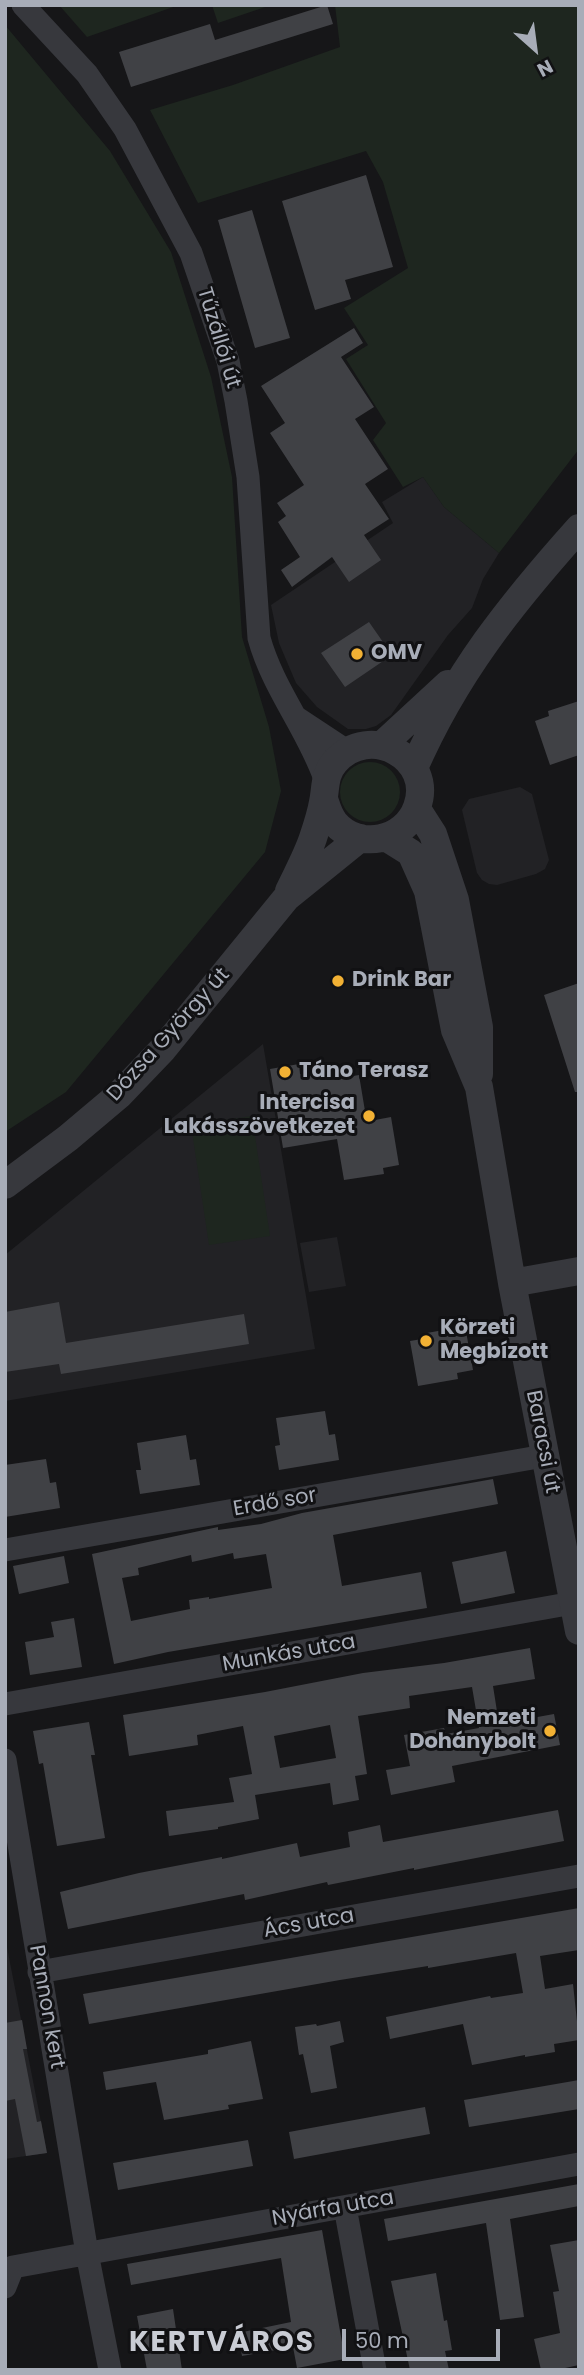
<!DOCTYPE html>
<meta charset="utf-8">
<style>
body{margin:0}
#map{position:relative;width:584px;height:2375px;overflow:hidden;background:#161618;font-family:Poppins,sans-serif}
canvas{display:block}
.frame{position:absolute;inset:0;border:7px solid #a8adb8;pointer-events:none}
.north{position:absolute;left:500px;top:14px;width:70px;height:70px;-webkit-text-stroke:5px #111113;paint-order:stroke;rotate:152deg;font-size:19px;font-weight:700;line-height:28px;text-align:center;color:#a8adb8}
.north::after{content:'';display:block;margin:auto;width:24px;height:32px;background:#a8adb8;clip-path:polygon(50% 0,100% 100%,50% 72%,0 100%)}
.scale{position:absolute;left:342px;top:2329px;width:158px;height:32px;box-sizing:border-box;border:4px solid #a8adb8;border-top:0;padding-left:9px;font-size:21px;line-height:24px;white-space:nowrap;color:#a8adb8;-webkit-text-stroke:5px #111113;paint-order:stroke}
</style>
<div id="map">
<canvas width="584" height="2375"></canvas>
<div class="frame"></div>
<div class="north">N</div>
<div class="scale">50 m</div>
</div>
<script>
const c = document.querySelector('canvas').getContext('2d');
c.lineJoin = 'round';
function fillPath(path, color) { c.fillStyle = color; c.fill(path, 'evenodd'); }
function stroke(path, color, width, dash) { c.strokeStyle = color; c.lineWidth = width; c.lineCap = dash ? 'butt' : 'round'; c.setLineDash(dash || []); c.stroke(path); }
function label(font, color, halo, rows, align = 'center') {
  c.font = font + ' Poppins,sans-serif'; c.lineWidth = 6; c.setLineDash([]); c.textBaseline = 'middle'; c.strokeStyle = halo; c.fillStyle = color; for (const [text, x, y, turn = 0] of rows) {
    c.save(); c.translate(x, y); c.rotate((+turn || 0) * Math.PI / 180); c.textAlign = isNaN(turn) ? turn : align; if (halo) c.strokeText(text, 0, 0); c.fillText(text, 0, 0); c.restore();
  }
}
fillPath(new Path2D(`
 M423,477L444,507L499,553L483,579L472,608L448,635L391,715L376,726L366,729H348L317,707L296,683L279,643L271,605L393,523L382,502Z
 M520,787L532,794L549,860L545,869L536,874L497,885L489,884L482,880L477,873L462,810L469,799Z
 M263,1044L315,1349L5,1401V1255Z
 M337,1237L346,1286L309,1292L300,1243Z
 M5,1937L47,2153L5,2159Z`), '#222225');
fillPath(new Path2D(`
 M59,5H179L87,37Z
 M212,5H271L218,23Z
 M335,5H579V449L499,553L444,507L423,477L403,487L373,440L386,423L346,359L368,345L344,308L408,268L383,182L366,151L198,203L150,110L233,85L340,47Z
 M5,25L110,151L171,252L211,377L232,477L242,637L269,727L281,791L265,852L66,1092L5,1132Z
 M340 792a30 30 0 1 1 60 0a30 30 0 1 1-60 0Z
 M252,1116L270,1236L209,1245L191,1125Z`), '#1e261f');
fillPath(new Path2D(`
 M327,5L333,24L131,87L119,52L210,24L215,40Z
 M366,175L393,267L345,280L351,299L315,310L282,201Z
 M252,210L290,338L255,348L218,220Z
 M354,328L363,343L341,357L374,407L355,419L388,469L365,484L389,519L364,535L381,560L349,582L332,557L292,587L281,570L300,557L278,522L286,516L277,503L304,485L270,433L285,423L261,386Z
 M369,622L392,655L345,687L321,653Z
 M579,701V755L550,765L535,721L549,716L548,711Z
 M579,983V1092H575L544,995Z
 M299,1064L300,1074L329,1070L330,1080L359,1075L365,1111L374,1110L375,1120L391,1117L399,1165L383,1168L384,1174L344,1180L337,1139L283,1148L270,1069Z
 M59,1302L66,1343L244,1314L249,1344L61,1374L59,1364L5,1372V1312Z
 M465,1326L473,1370L457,1373L458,1379L418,1386L410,1341L428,1338L427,1333Z
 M325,1411L329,1435L335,1434L339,1460L279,1470L275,1446L280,1445L276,1418Z
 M186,1435L190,1460L196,1459L200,1485L140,1494L136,1470H141L137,1443Z
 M46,1459L50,1483L56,1482L60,1508L5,1517V1465Z
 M493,1479L498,1504L333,1535L342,1586L421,1572L427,1608L168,1652L114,1664L92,1554L218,1527V1530L261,1524L302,1513ZM233,1553L234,1559L266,1554L272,1588L209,1599V1597L189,1600L190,1609L131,1621L122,1578L139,1575L138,1568L191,1555L192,1562Z
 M506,1551L515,1593L461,1604L452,1562Z
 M64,1556L69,1583L19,1594L13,1566Z
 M74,1618L82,1667L30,1675L25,1642L54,1637L51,1622Z
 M530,1648L535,1679L493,1686L499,1724L554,1714L560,1745L452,1766L455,1782L391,1795L386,1770L410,1766L404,1735L444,1728L446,1734L479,1728L472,1687L409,1696L410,1708L358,1716L367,1774L355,1776L359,1800L333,1805L330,1783L255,1795L259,1819L218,1827V1829L169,1836L166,1811L234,1802L229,1778L252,1774L243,1726L197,1735L198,1745L129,1756L123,1715L265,1692L363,1673L444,1663ZM330,1725L336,1758L280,1768L274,1736Z
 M89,1722L95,1755H91L105,1838L57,1846L43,1763L39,1764L33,1731Z
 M558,1810L564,1841L414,1870V1868L328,1885L327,1882L245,1900L244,1894L68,1929L60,1892L139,1873L222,1857V1859L297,1843L300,1857L350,1847L348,1832L380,1825L383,1842Z
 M579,1908V1950L540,1956L545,1989L573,1984L579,2040L554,2044L555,2052L525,2057V2055L472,2065L463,2024L390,2039L386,2017L490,1996L491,1998L523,1993L516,1953L428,1968V1966L340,1980L89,2024L83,1994Z
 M22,2020L27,2049H23L37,2122L41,2121L47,2153L26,2156L15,2099L5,2101V2023Z
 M340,2021L344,2042L330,2046L337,2088L311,2093L303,2054L299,2055L295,2027L316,2024L317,2026Z
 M251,2041L263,2099L228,2105L229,2109L164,2120L156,2082L106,2090L103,2072L208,2054V2050Z
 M579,2080V2109L469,2127L464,2100Z
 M425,2107L430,2134L294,2159L289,2132Z
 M248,2140L253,2166L118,2190L113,2163Z
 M579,2184V2206L510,2219L524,2317L500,2320L486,2223L388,2241L384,2219Z
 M322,2230L345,2359L297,2368L293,2347L242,2356L238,2333L291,2322L281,2258L131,2285L127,2264Z
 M579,2240V2365L556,2370H541L534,2339L560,2333L553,2292L559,2291L550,2245Z
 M436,2273L444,2321L447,2320L452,2350L445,2351L449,2370H410L391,2281Z
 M173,2309L182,2370H147L137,2316Z`), '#404145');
stroke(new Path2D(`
 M23,5L87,74L125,129L191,253L228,361L236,401L248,477L259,638C273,689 308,730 325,779
 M297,718L347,751
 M5,1550L544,1456
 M5,1704L573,1603
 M5,1760L87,2253L110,2370
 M39,1972L579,1876
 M345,2207L375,2370
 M13,2267L579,2164
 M5,2287L13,2267`), '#37383d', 23);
stroke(new Path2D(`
 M382,745L448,684
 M414,768C455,674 511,604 579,528
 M417,809L433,834L455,900L479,1027V1074
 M387,838L411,853L428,891L455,1030L479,1087L512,1283L579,1631
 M289,891C297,874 307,856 313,838C317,826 321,814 323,802C326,788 324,774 335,762C369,722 435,758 417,807C405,841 359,851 335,823C329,816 327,808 324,799
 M5,1185L68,1138L119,1095L163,1049L287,897L360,838
 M512,1283L579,1271`), '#37383d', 28);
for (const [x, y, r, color] of [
 [357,654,7,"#f2b134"],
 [338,981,7,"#f2b134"],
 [285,1072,7,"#f2b134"],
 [369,1116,7,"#f2b134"],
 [426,1341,7,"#f2b134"],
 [550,1731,7,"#f2b134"]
]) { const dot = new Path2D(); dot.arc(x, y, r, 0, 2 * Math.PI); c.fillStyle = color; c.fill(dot); stroke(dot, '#111113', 2.5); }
label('21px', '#a8adb8', '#111113', [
 ["Tűzállói út",218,338,73],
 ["Dózsa György út",169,1035,-48],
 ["Baracsi út",542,1442,79],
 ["Erdő sor",275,1503,-10],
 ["Munkás utca",289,1654,-10],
 ["Ács utca",309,1924,-10],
 ["Pannon kert",46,2007,80],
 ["Nyárfa utca",333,2209,-10]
]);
label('bold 21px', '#a8adb8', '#111113', [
 ["OMV",371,654],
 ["Drink Bar",352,981],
 ["Táno Terasz",299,1072],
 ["Intercisa",355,1104,"right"],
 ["Lakásszövetkezet",355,1128,"right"],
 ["Körzeti",440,1329],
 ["Megbízott",440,1353],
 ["Nemzeti",536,1719,"right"],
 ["Dohánybolt",536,1743,"right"]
], 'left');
c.letterSpacing = '2px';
label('bold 28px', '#c9ccd4', '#111113', [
 ["KERTVÁROS",222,2344]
]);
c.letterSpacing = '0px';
</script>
